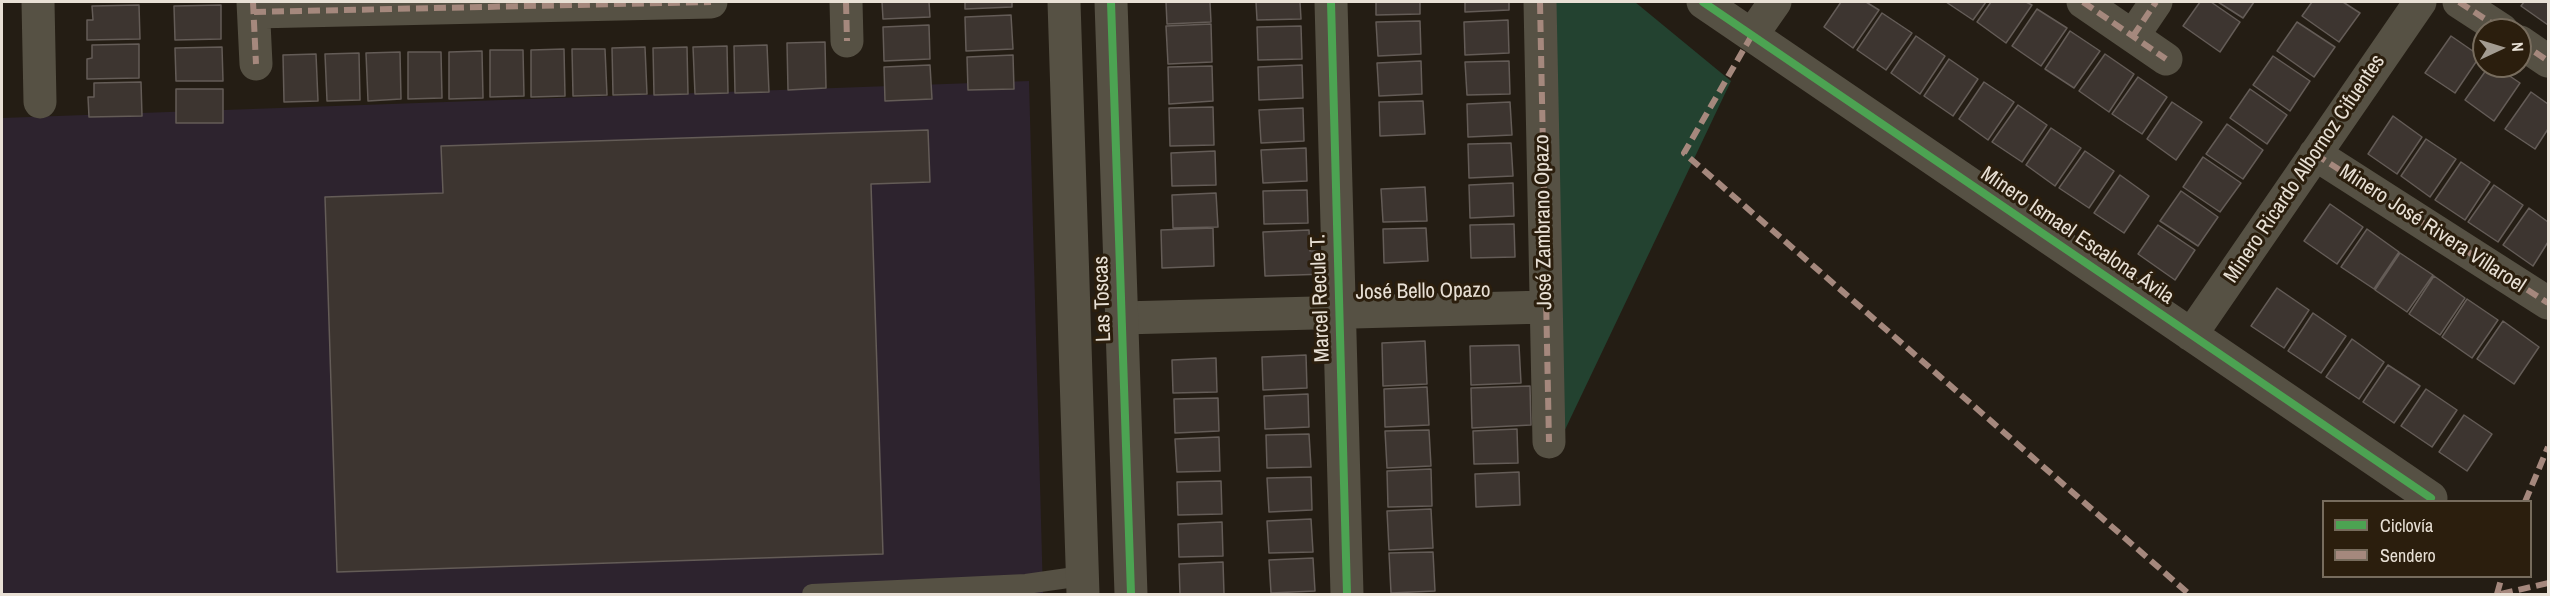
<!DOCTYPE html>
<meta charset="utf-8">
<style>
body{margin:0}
#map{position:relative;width:2550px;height:596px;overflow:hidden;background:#241d14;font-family:"Archivo Narrow",sans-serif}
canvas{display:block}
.frame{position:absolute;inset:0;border:3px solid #e8e0d5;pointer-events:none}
.legend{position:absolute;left:2322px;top:500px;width:210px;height:78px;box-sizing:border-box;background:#2b1e0d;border:2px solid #776c5d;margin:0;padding:8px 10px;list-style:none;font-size:18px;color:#e8e0d5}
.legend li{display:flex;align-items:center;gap:12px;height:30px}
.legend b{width:30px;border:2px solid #776c5d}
.north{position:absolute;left:2472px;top:18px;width:60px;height:60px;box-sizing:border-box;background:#2b1e0d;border:2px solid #776c5d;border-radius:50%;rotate:86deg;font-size:16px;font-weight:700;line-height:24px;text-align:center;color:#e8e0d5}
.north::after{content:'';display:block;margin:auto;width:21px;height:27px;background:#a39c91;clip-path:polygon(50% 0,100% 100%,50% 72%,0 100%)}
</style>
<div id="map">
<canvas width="2550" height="596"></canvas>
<div class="frame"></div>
<ul class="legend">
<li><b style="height:8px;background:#4ca352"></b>Ciclovía</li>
<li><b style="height:8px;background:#a5887d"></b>Sendero</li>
</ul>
<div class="north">N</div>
</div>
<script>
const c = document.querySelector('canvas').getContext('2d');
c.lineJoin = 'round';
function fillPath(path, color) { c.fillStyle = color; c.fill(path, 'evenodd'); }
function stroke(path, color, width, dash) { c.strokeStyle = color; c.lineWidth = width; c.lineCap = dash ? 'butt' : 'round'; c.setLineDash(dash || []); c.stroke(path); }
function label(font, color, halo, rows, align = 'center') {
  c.font = font + ' "Archivo Narrow",sans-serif'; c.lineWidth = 6; c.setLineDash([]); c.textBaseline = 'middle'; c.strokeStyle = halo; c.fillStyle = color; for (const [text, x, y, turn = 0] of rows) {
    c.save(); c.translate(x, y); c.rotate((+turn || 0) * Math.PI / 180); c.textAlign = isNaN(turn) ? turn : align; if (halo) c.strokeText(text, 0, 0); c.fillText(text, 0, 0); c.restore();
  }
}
fillPath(new Path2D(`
 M1029,81L1043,594H2V118Z`), '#2d232e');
fillPath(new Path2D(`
 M1546,2H1635L1731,81L1552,457Z`), '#234230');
const building = new Path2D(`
 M882,2H929L930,17L883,19Z
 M965,2H1012V7L965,9Z
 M1166,2H1210L1211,22L1167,24Z
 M1256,2H1300L1301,19L1257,20Z
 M1376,2H1420V14L1376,15Z
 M1465,2H1509V10L1465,12Z
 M1841,2H1866L1879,10L1853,48L1824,27Z
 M1946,2H1986L1973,20Z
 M1991,2H2026L2032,5L2006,43L1977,22Z
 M2200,2H2211L2240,22L2220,52L2183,26Z
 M2218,2H2254L2243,18Z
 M2312,2H2343L2360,13L2339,42L2302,16Z
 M2524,2H2548V25L2521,6Z
 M139,5L140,39L87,40V20H93L92,6Z
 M221,5V39L175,40L174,6Z
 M2037,9L2067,28L2041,66L2012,46Z
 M1882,13L1912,33L1886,70L1857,50Z
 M1011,15L1013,49L966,51L965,17Z
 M1508,20L1509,53L1465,55L1464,22Z
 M1420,21L1421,54L1378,56L1376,22Z
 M2297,22L2335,47L2314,77L2277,51Z
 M1211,24L1212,62L1168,64L1166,26Z
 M929,25L930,59L884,61L883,27Z
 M1301,26L1302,59L1258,60L1257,27Z
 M2070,31L2100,51L2074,88L2045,69Z
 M1916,36L1945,56L1920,94L1891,73Z
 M2451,36L2480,56L2455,93L2425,73Z
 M825,42L826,88L788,90L787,43Z
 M139,44V78L87,79V59L92,58V45Z
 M767,45L769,92L735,93L734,46Z
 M727,46L728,93L695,94L693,47Z
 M222,47L223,81H176L175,48Z
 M645,47L647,94L613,95L612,48Z
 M687,47L688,94L654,95L653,48Z
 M564,49L565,96L531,97V50Z
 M572,49H605L607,95L573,96Z
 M490,50H523L524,96L490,97Z
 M482,51L483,98L449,99V52Z
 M400,52L401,99L368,101L366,53Z
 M408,52H441L442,98L408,99Z
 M359,53L360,100L327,101L325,54Z
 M316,54L318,101L284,102L283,55Z
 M2105,54L2134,74L2109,112L2079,91Z
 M1013,55L1014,89L968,90L967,57Z
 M2273,56L2310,81L2290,111L2253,85Z
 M1949,59L1978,79L1953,116L1924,96Z
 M1421,61L1422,94L1379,96L1377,63Z
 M1509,61L1510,94L1467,95L1465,62Z
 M930,65L932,99L885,101L884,67Z
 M1302,65L1303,98L1259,100L1258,67Z
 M1212,66L1213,101L1169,104L1168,67Z
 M2489,66H2495L2520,83L2494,121L2465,100Z
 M2138,77L2167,97L2142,134L2112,114Z
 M141,82L142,116L89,117L88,97H94V83Z
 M1984,82L2014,102L1988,140L1959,119Z
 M176,89H223V123H176Z
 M2250,89L2287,115L2267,144L2230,118Z
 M2531,92L2548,104V129L2535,149L2505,129Z
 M1423,101L1425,134L1380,136L1379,102Z
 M1510,102L1512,135L1468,137L1467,104Z
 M2172,102L2202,122L2176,160L2147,139Z
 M2018,105L2047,125L2022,162L1992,142Z
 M1213,107L1214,145L1170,146L1169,108Z
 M1303,108L1304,141L1261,143L1259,110Z
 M2393,116L2422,137L2397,174L2368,154Z
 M2227,124L2263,150L2243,179L2206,154Z
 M2051,128L2081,148L2055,186L2026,165Z
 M928,130L930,182L871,184L883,554L337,572L325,197L443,193L441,146Z
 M2426,139L2456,159L2430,197L2401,176Z
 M1511,143L1513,176L1469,178L1468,144Z
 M1306,148L1307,181L1263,183L1261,150Z
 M1215,151L1216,185L1172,186L1171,153Z
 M2085,151L2114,171L2089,208L2059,188Z
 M2203,157L2241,183L2220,212L2183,187Z
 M2461,162L2490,182L2465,220L2435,200Z
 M2120,175L2149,196L2124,233L2094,213Z
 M1513,183L1514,216L1470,218L1469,185Z
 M2494,185L2523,205L2498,242L2468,222Z
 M1425,187L1427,221L1383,222L1381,189Z
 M1307,190L1308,223L1264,224L1263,191Z
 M2181,191L2218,217L2198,246L2160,221Z
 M1216,193L1218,227L1173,228L1172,195Z
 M2330,204L2363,227L2337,264L2304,241Z
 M2529,208L2548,222V242L2533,266L2503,245Z
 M1514,224L1515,257L1471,258L1470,225Z
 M2158,225L2195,250L2175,280L2138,254Z
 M1213,228L1214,266L1162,268L1161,230Z
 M1426,228L1428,261L1384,263L1383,229Z
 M2367,229L2399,252L2374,289L2341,267Z
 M1309,230L1310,251H1325L1326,274L1265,276L1263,232Z
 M2400,253L2433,275L2407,312L2375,290Z
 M2434,276L2465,298L2440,335L2409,314Z
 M2277,288L2309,310L2284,348L2251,326Z
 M2467,299L2498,320L2472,358L2442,337Z
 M2313,313L2346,336L2321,373L2288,351Z
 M2503,321L2539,347L2514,384L2477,359Z
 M2352,339L2384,362L2359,399L2326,377Z
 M1425,341L1427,384L1383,386L1382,343Z
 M1519,345L1521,383L1471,385L1470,346Z
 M1306,355L1307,388L1263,390L1262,357Z
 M1216,358L1217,392L1173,393L1172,360Z
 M2388,365L2420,386L2394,423L2363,402Z
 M1530,386L1531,425L1472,428L1471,388Z
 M1427,387L1429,425L1385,427L1384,389Z
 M2426,389L2457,410L2432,447L2401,426Z
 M1308,394L1309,427L1265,429L1264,396Z
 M1218,398L1219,431L1175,433L1174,399Z
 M2464,415L2492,434L2467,471L2439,452Z
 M1517,429L1518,463L1474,464L1473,431Z
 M1429,430L1431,466L1387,468L1385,431Z
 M1309,434L1311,467L1267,468L1266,435Z
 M1219,437L1220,471L1177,472L1175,439Z
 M1431,469L1432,506L1388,507L1387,471Z
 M1519,472L1520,505L1476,507L1475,474Z
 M1311,477L1312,510L1269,512L1267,478Z
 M1221,481L1222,514L1178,515L1177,482Z
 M1431,509L1433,548L1389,550L1387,511Z
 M1311,519L1313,552L1269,553L1267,521Z
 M1222,522L1223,556L1179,557L1178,524Z
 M1433,552L1435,591L1391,593L1389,553Z
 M1313,558L1315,591L1271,593L1269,560Z
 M1223,562L1224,594H1180L1179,564Z`);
fillPath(building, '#3d3530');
stroke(building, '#645c57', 1.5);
stroke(new Path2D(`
 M812,594L1026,584L1082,576`), '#565144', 20);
stroke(new Path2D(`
 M38,2L40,102
 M253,2L256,64
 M846,2L847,41
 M1331,2L1347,594
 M1540,2L1549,442
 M1703,2L2431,498
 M2083,2L2166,59
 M2459,2L2502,30
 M254,12L711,2
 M1752,35L1775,2
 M2133,36L2156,2
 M2520,42L2548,61
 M2315,154L2548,303
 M1122,318L1546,307
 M2191,335L2420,2`), '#565144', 33);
stroke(new Path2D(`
 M1064,2L1083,594
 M1111,2L1131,594`), '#565144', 33);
stroke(new Path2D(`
 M253,2L256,64
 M846,2L847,41
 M1540,2L1549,442
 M2083,2L2166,59
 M2459,2L2502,30
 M254,12L711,2
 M1752,35L1684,153L2189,594
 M2133,36L2156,2
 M2520,42L2548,61
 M2315,154L2548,303
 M2525,502L2548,447
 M2497,594L2502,576
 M2501,594L2548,583`), '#a5887d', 6, [12, 6]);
stroke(new Path2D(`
 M1111,2L1131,594
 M1331,2L1347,594
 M1703,2L2431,498`), '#4ca352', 8);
label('21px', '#e8e0d5', '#2b1e0d', [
 ["Minero Ricardo Albornoz Cifuentes",2305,169,-56],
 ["José Zambrano Opazo",1544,222,-91],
 ["Minero José Rivera Villaroel",2432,229,33],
 ["Minero Ismael Escalona Ávila",2077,236,34],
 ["José Bello Opazo",1423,292,-1],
 ["Marcel Recule T.",1321,298,-92],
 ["Las Toscas",1103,299,-92]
]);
</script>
